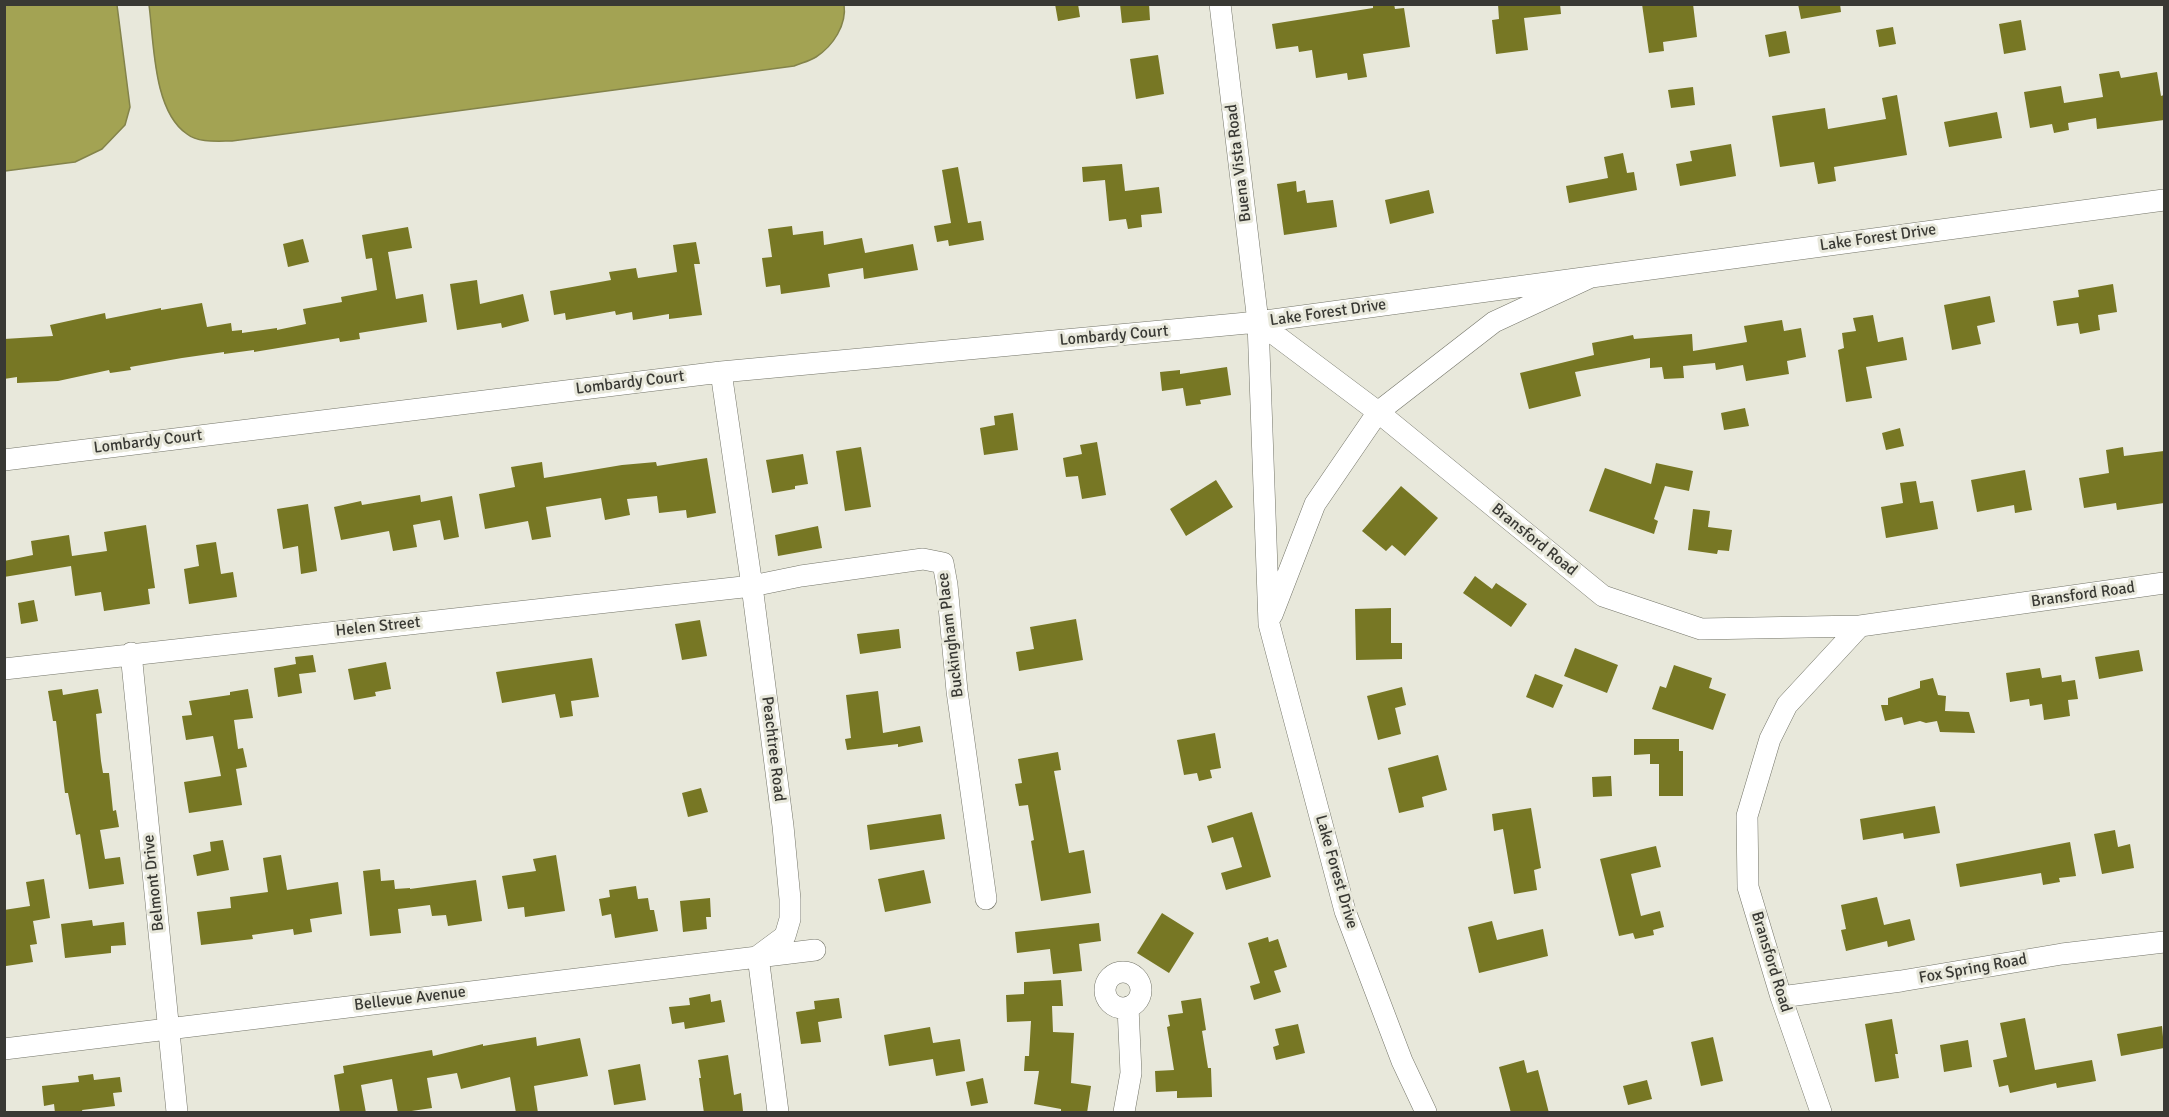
<!DOCTYPE html>
<style>
body{margin:0}
#map{position:relative;width:2169px;height:1117px;overflow:hidden;background:#e8e8db;font-family:Signika,sans-serif}
canvas{display:block}
.frame{position:absolute;inset:0;border:6px solid #393934;pointer-events:none}
</style>
<div id="map">
<canvas width="2169" height="1117"></canvas>
<div class="frame"></div>
</div>
<script>
const c = document.querySelector('canvas').getContext('2d');
c.lineJoin = 'round';
function fillPath(path, color) { c.fillStyle = color; c.fill(path, 'evenodd'); }
function stroke(path, color, width, dash) { c.strokeStyle = color; c.lineWidth = width; c.lineCap = dash ? 'butt' : 'round'; c.setLineDash(dash || []); c.stroke(path); }
function label(font, color, halo, rows, align = 'center') {
  c.font = font + ' Signika,sans-serif'; c.lineWidth = 6; c.setLineDash([]); c.textBaseline = 'middle'; c.strokeStyle = halo; c.fillStyle = color; for (const [text, x, y, turn = 0] of rows) {
    c.save(); c.translate(x, y); c.rotate((+turn || 0) * Math.PI / 180); c.textAlign = isNaN(turn) ? turn : align; if (halo) c.strokeText(text, 0, 0); c.fillText(text, 0, 0); c.restore();
  }
}
const water = new Path2D(`
 M844,4C847,25 833,46 816,57C810,61 801,63 794,66L232,141C218,141 198,143 187,134C153,111 154,42 149,5Z
 M4,5H117L130,107L125,125L102,149L75,162L5,171Z`);
fillPath(water, '#a3a353');
stroke(water, '#83834a', 1.5);
fillPath(new Path2D(`
 M1055,4H1078L1080,17L1058,21Z
 M1120,4H1149L1150,20L1122,23Z
 M1373,4H1394L1395,9L1404,8L1410,47L1363,54L1367,77L1348,80L1347,73L1316,78L1312,50L1299,52L1298,46L1276,49L1272,24L1373,8Z
 M1498,4H1560L1561,14L1524,18L1528,50L1496,54L1492,20L1499,19Z
 M1642,4H1693L1697,37L1663,42L1664,51L1649,53Z
 M1798,4H1840L1841,12L1801,19Z
 M2021,20L2026,50L2004,54L1999,24Z
 M1893,27L1896,44L1879,47L1876,30Z
 M1786,31L1790,53L1769,57L1765,35Z
 M1158,55L1164,94L1136,99L1130,59Z
 M2119,71L2121,78L2157,72L2161,96L2164,95V120L2097,129L2096,118L2068,123L2069,130L2054,133L2052,124L2030,128L2024,92L2061,86L2064,103L2103,97L2099,74Z
 M1693,87L1695,105L1671,108L1668,90Z
 M1897,95L1907,155L1834,167L1836,181L1818,184L1814,162L1780,167L1772,116L1825,108L1828,129L1886,119L1882,98Z
 M1997,112L2002,138L1949,147L1944,122Z
 M1731,144L1736,176L1680,186L1676,164L1692,161L1690,151Z
 M1623,153L1627,173L1634,172L1637,190L1569,203L1566,186L1608,178L1604,157Z
 M1122,164L1125,191L1159,187L1162,213L1141,215L1142,227L1128,229L1126,219L1109,221L1105,180L1083,182L1082,167Z
 M958,167L968,223L981,221L984,240L949,246L948,240L937,242L934,226L951,223L942,170Z
 M1296,181L1297,192L1305,190L1307,203L1333,200L1337,227L1284,235L1277,184Z
 M1429,190L1434,213L1390,224L1385,200Z
 M792,226L793,235L823,231L824,245L862,238L865,253L913,244L918,270L864,279L863,268L828,274L830,287L781,294L780,285L766,287L762,258L772,257L768,229Z
 M408,227L412,248L388,252L396,299L423,294L427,322L359,333L360,339L340,342L339,338L254,352V350L224,354V352L182,358L130,367L131,370L110,373L109,370L58,381L17,383V377L4,379V339L53,336L50,325L105,313L106,319L161,308V310L202,303L207,327L231,323L232,331L242,330V333L277,328V330L306,324L303,309L342,302L341,297L377,290L372,258L366,259L362,235Z
 M303,239L309,262L288,267L283,244Z
 M696,242L700,264H694L702,315L669,319V314L633,320L632,312L616,315L615,311L566,320L565,313L554,315L550,291L611,280L609,272L636,268L638,278L677,272L673,245Z
 M477,280L480,304L523,294L529,321L502,328L501,323L457,330L450,284Z
 M2113,284L2117,312L2098,315L2100,330L2080,334L2078,323L2057,326L2053,301L2079,297L2078,290Z
 M1990,296L1995,322L1977,326L1981,344L1952,350L1944,305Z
 M1873,315L1878,342L1903,337L1907,360L1866,367L1872,398L1846,402L1838,350L1844,348L1842,333L1856,331L1853,318Z
 M1782,320L1784,331L1801,328L1806,357L1787,361L1789,374L1746,381L1743,365L1716,370L1715,363L1683,366L1684,378L1664,379L1662,367L1650,368V358L1575,372L1581,396L1529,409L1520,373L1594,355L1592,343L1633,335L1634,339L1692,334L1693,351L1747,342L1744,326Z
 M1227,367L1231,395L1200,400L1201,404L1186,406L1183,388L1162,391L1160,372L1180,370V374Z
 M1745,408L1749,426L1724,430L1721,413Z
 M1013,413L1018,450L984,455L980,428L995,425L994,416Z
 M1900,428L1904,446L1886,450L1882,433Z
 M1097,442L1106,495L1082,499L1078,476L1066,477L1063,458L1082,454L1080,445Z
 M861,447L871,507L845,511L836,451Z
 M2123,447L2124,456L2164,451V503L2117,510L2116,503L2084,508L2079,478L2109,473L2106,450Z
 M803,454L808,484L795,486V489L772,493L766,460Z
 M707,458L716,513L687,518L686,510L659,513L657,496L627,499L630,515L605,520L601,498L546,507L551,537L532,540L528,521L485,529L479,494L515,487L511,467L542,462L544,478L622,465L656,462L657,466Z
 M1656,463L1693,471L1689,491L1665,486L1654,519L1658,521L1654,534L1589,511L1605,468L1651,484Z
 M2025,470L2032,510L2015,513L2014,505L1977,512L1971,480Z
 M1216,480L1233,507L1186,536L1170,509Z
 M1916,481L1920,503L1933,501L1938,529L1886,538L1881,507L1903,503L1900,483Z
 M1401,486L1438,518L1405,556L1392,545L1386,551L1362,531Z
 M420,495L421,502L452,496L459,537L444,540L440,520L413,525L417,547L393,551L389,531L341,540L334,507L361,501L362,505Z
 M308,504L317,571L301,574L298,546L283,549L277,509Z
 M1693,509L1710,511L1708,527L1732,530L1729,551L1718,550L1717,554L1688,550Z
 M146,525L155,588L148,589L150,604L104,611L101,592L75,596L71,566L4,577V561L33,555L31,541L69,535L72,556L107,551L104,532Z
 M818,526L822,548L778,556L775,535Z
 M216,542L221,574L233,572L237,597L189,604L184,569L199,566L196,545Z
 M1475,576L1492,589L1496,583L1527,604L1511,627L1463,593Z
 M34,600L38,621L21,624L18,603Z
 M1391,608V643H1402V659L1356,660L1355,609Z
 M1076,619L1083,660L1019,671L1016,652L1034,649L1030,627Z
 M700,620L707,656L682,660L675,624Z
 M899,629L901,648L860,654L857,634Z
 M1575,648L1618,665L1607,693L1564,676Z
 M2139,650L2143,671L2099,679L2095,657Z
 M313,655L316,672L299,674L302,693L278,697L274,668L296,664L295,657Z
 M592,658L599,697L571,701L573,716L560,718L555,694L502,703L496,672Z
 M386,662L391,689L375,692L376,696L354,700L348,669Z
 M1674,665L1712,678L1709,688L1726,694L1713,730L1652,709L1660,686L1666,688Z
 M2040,668L2042,678L2061,675L2062,682L2075,680L2078,699L2068,700L2070,716L2044,720L2042,704L2030,706L2029,699L2010,702L2006,673Z
 M1535,674L1563,685L1553,708L1526,697Z
 M1933,678L1938,695L1946,696L1945,711L1969,712L1975,733L1940,732L1937,721L1926,723L1920,721L1904,725L1902,717L1885,721L1881,705H1888V698L1920,688V681Z
 M1402,687L1406,705L1395,708L1401,734L1378,740L1367,696Z
 M62,689L63,695L98,689L102,713L96,714L101,761L103,773H109L113,811L116,810L119,827L100,830L105,859L120,857L124,884L89,889L80,834L76,835L68,793H65L56,721H53L48,691Z
 M248,689L253,718L234,720L238,749L243,748L247,767L236,769L242,805L189,813L184,782L221,776L213,736L186,740L182,716L192,715L189,701L230,695V692Z
 M878,691L883,733L920,726L923,742L898,747V744L847,750L845,739L851,738L846,695Z
 M1215,733L1221,768L1210,770L1212,778L1199,781L1197,773L1184,775L1177,740Z
 M1634,739H1679V751H1683V796H1659V764H1650V754L1634,755Z
 M1058,752L1061,770L1054,771L1069,853L1084,850L1091,893L1041,901L1031,841L1034,840L1028,805L1019,806L1015,784L1022,783L1018,759Z
 M1438,755L1447,790L1422,797L1424,807L1399,813L1388,768Z
 M1611,776L1612,796L1593,797L1592,777Z
 M701,788L708,812L688,817L682,793Z
 M1935,806L1940,833L1904,839L1903,833L1863,840L1860,819Z
 M1531,808L1541,868L1534,870L1537,890L1514,894L1503,829L1494,831L1492,814Z
 M1252,812L1271,877L1226,890L1221,873L1242,867L1233,837L1212,843L1207,826Z
 M941,814L945,839L870,850L867,825Z
 M2115,830L2118,847L2130,844L2134,868L2102,874L2094,834Z
 M223,840L229,870L197,876L193,855L211,851L210,842Z
 M2070,842L2076,876L2059,878L2060,882L2043,885L2041,873L1960,887L1956,864Z
 M1656,846L1661,867L1631,874L1641,916L1660,911L1664,927L1653,930L1654,935L1635,939L1633,933L1619,936L1600,859Z
 M281,855L287,890L338,882L342,914L310,919L312,932L294,935L293,929L252,935L253,939L201,945L197,912L231,908L230,897L268,892L263,858Z
 M556,855L565,911L525,917L524,907L508,909L502,876L536,871L533,859Z
 M380,869L381,881L394,880L395,889L410,888V889L476,880L482,921L448,926L446,915L432,916L430,905L398,909L401,933L370,936L363,871Z
 M924,870L931,903L885,912L878,879Z
 M44,879L50,918L33,921L37,944L30,945L33,962L6,966L4,910L30,906L26,882Z
 M636,886L638,899L648,898L650,910H654L658,931L615,938L611,914L602,916L599,899L610,897L609,890Z
 M1877,897L1884,925L1910,919L1915,940L1888,947L1887,941L1846,951L1841,930L1846,929L1841,905Z
 M710,898L711,917H706L707,929L683,932L680,901Z
 M1162,913L1194,933L1169,973L1137,953Z
 M92,920L93,926L124,922L126,945L111,946V953L65,958L61,924Z
 M1492,921L1497,940L1543,929L1548,956L1479,973L1468,927Z
 M1099,923L1101,941L1079,944L1082,971L1053,974L1050,949L1017,953L1015,932Z
 M1268,937L1269,942L1278,939L1287,967L1274,971L1281,992L1254,1000L1250,986L1260,983L1248,943Z
 M1061,980L1063,1006H1052L1053,1032L1074,1033L1071,1083L1091,1086L1087,1113H1061V1109L1034,1104L1039,1071H1024L1025,1056H1029L1031,1021L1007,1022L1006,995L1024,994V982Z
 M710,994L711,1002L721,1000L725,1022L685,1029L684,1022L672,1024L669,1007L690,1005L689,998Z
 M839,998L842,1018L818,1022L821,1042L801,1044L796,1012L815,1009L814,1001Z
 M1201,998L1206,1030L1202,1031L1208,1068H1211L1212,1097L1177,1098V1091L1156,1092L1155,1071L1174,1070L1167,1027L1170,1026L1168,1015L1183,1013L1181,1001Z
 M2025,1018L2035,1070L2092,1060L2096,1081L2057,1088L2056,1083L2010,1093L2008,1085L1999,1087L1993,1060L2007,1057L2000,1023Z
 M1892,1019L1898,1054H1895L1899,1078L1875,1082L1865,1024Z
 M1298,1024L1305,1053L1276,1060L1273,1047L1279,1045L1275,1029Z
 M2162,1026L2164,1048L2121,1056L2117,1034Z
 M930,1027L933,1043L960,1039L965,1071L936,1076L933,1059L889,1066L884,1035Z
 M536,1037L537,1046L580,1038L588,1076L534,1086L538,1113H516L510,1077L461,1089L457,1073L427,1078L432,1108L398,1113L392,1079L361,1085L366,1113H340L334,1075L344,1073L343,1066L432,1050L433,1056L483,1044V1046Z
 M1713,1037L1723,1081L1701,1086L1691,1042Z
 M1968,1040L1972,1067L1944,1072L1940,1045Z
 M728,1055L734,1095L741,1093L743,1111L704,1113L699,1078H701L698,1060Z
 M1524,1060L1527,1073L1538,1070L1549,1113H1511L1499,1067Z
 M640,1064L646,1100L614,1105L608,1070Z
 M93,1074L94,1080L120,1077L122,1092L113,1093L115,1106L82,1110L83,1113H55L54,1104L44,1106L42,1086L79,1082L78,1076Z
 M983,1078L988,1103L971,1106L966,1082Z
 M1647,1080L1652,1099L1628,1105L1623,1086Z`), '#777724');
const minor = new Path2D(`
 M1220,4L1258,322L1269,624L1345,911L1402,1061L1426,1112
 M1258,322L1378,412L1603,596L1701,629L1860,626
 M721,372L752,586L783,826L790,899V919L785,936L758,956L778,1112
 M4,460L721,372L1258,322L1591,277
 M1272,615L1315,504L1378,412L1494,322L1591,277L2164,200
 M131,653L177,1112
 M4,669L752,586L801,576L923,559L943,563L947,585L957,691L986,899
 M1105 990a18 18 0 1 1 36 0a18 18 0 1 1-36 0Z
 M1781,997L1901,981L2062,954L2164,942
 M4,1049L815,950
 M1124,1112L1131,1073L1128,1007
 M1821,1112L1781,997L1748,887L1747,816L1770,739L1787,705L1860,626L2164,583`);
stroke(minor, '#747569', 22);
stroke(minor, '#fff', 21);
label('16px', '#393934', '#e8e8db', [
 ["Buena Vista Road",1239,163,-97],
 ["Lake Forest Drive",1878,238,-8],
 ["Lake Forest Drive",1328,313,-8],
 ["Lombardy Court",1114,336,-5],
 ["Lombardy Court",630,383,-7],
 ["Lombardy Court",148,442,-7],
 ["Bransford Road",1534,540,39],
 ["Bransford Road",2083,595,-8],
 ["Helen Street",378,627,-6],
 ["Buckingham Place",951,635,-97],
 ["Peachtree Road",773,749,83],
 ["Lake Forest Drive",1336,872,74],
 ["Belmont Drive",154,883,-96],
 ["Bransford Road",1771,962,73],
 ["Fox Spring Road",1973,969,-10],
 ["Bellevue Avenue",410,999,-7]
]);
</script>
